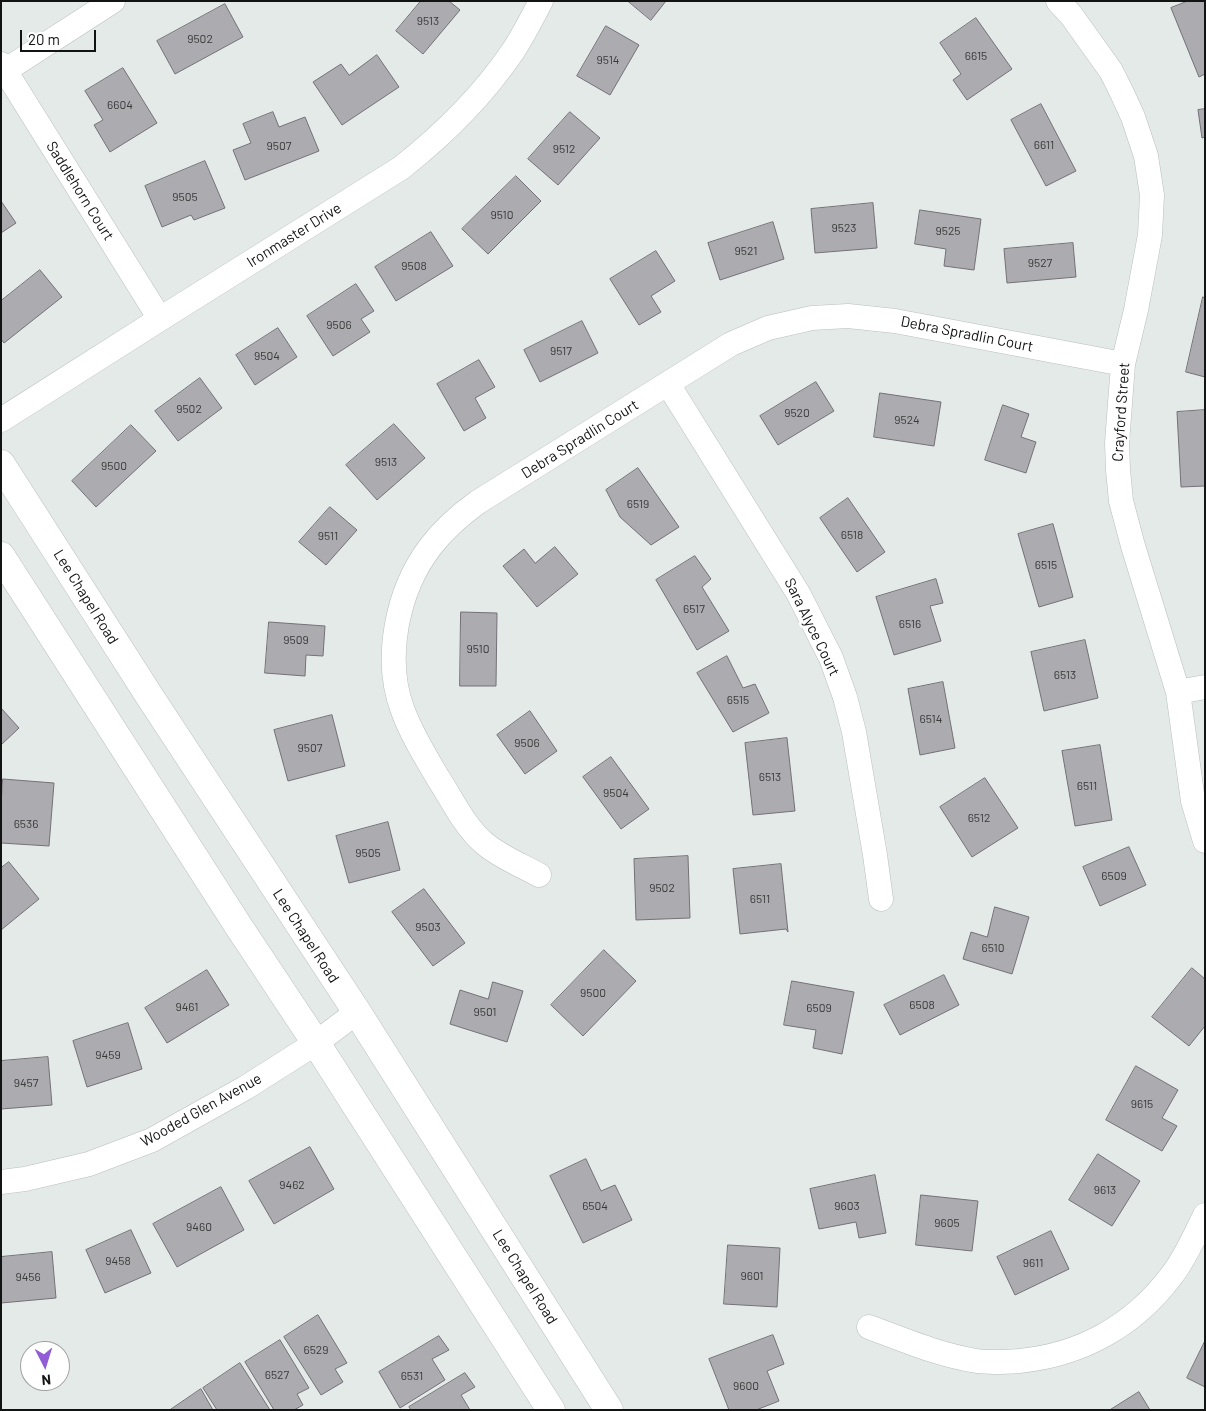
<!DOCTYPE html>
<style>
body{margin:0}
#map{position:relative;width:1206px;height:1411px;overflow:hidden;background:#e4eae7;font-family:Barlow,sans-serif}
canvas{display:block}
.frame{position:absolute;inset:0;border:2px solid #111412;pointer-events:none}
.north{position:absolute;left:20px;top:1341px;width:50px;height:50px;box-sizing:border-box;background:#fff;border:1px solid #a0a1a0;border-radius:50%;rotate:175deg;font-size:14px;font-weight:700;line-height:20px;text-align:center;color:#111412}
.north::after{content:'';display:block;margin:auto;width:18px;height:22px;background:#925cd4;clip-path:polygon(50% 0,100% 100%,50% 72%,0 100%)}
.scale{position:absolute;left:20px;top:30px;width:76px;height:22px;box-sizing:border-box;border:2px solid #111412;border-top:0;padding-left:6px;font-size:15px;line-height:18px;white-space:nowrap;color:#111412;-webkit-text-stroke:4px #fff;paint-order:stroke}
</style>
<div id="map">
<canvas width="1206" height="1411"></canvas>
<div class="frame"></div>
<div class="north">N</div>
<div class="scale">20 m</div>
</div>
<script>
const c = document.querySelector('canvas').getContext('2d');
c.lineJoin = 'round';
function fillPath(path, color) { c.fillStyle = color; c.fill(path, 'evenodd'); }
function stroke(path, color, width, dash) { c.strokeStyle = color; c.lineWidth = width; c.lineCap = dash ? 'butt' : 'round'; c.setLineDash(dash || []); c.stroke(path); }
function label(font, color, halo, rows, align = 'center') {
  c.font = font + ' Barlow,sans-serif'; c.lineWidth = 5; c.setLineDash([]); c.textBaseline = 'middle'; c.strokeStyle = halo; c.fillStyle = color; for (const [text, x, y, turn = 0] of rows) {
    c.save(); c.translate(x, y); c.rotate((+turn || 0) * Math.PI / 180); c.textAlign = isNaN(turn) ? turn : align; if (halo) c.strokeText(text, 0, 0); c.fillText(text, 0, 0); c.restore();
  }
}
const building = new Path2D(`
 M421,1H449L460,10L423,54L396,31Z
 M628,1H666L651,20Z
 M1188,1H1205V74L1199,77L1171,8Z
 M225,4L243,37L175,74L157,41Z
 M976,18L1012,69L967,100L953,80L961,74L940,43Z
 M606,26L639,45L610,95L577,76Z
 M377,55L399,87L342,125L313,82L341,64L349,75Z
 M123,68L157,123L110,152L94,125L103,120L85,91Z
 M1041,104L1076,171L1046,186L1011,120Z
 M1205,109V137L1202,138L1198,110Z
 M273,112L279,127L305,117L319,151L245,180L233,150L251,143L243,124Z
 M570,112L600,138L558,185L528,159Z
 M205,161L225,208L194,220L191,215L162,227L145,186Z
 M516,176L541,201L488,254L462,229Z
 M1,201L16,223L1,233Z
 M873,203L877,248L815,253L811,209Z
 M920,210L981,219L974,270L944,266L946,249L915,244Z
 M773,222L784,259L720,280L708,243Z
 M431,232L453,266L396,301L375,267Z
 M1073,243L1076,277L1007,283L1004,249Z
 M656,251L675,281L651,296L661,312L639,325L610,279Z
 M40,270L62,297L4,343L1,339V301Z
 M356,284L374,311L361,319L370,332L333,356L307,316Z
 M1203,297L1205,298V377L1186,372Z
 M582,321L598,353L540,382L524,350Z
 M278,328L297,357L255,385L236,355Z
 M479,360L495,387L475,398L486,418L464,431L437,384Z
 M200,378L222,408L178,441L155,411Z
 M816,382L834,411L778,445L760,416Z
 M880,393L941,402L934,446L874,437Z
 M1003,405L1029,414L1021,437L1036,442L1026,473L985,460Z
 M1205,410V486L1181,487L1177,412Z
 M394,424L425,458L377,500L346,465Z
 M131,425L156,451L96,507L72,481Z
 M638,468L679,527L651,545L620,517L606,490Z
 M848,498L885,552L857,572L820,518Z
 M330,507L357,530L326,565L299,542Z
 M1053,524L1073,597L1039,607L1018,534Z
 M555,547L578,574L537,607L503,566L524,549L535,563Z
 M695,556L711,579L702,587L729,631L697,650L656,580Z
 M936,579L943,603L930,606L941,641L894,655L876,597Z
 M461,612L497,613L496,686H460Z
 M269,622L325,626L323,656L306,655L305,676L265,673Z
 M1085,640L1098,698L1044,711L1031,652Z
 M727,656L743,688L755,684L769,713L733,732L697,673Z
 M943,682L955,748L920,755L908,689Z
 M1,708L19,728L1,745Z
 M530,711L557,751L525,774L497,735Z
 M332,715L345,766L288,781L274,730Z
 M787,738L795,811L753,815L745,743Z
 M1100,745L1112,820L1075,826L1062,751Z
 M611,757L649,809L621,829L583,777Z
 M985,778L1018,828L972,857L940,807Z
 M3,779L54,783L49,846L1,843V806Z
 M388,822L400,870L349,883L336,836Z
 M1129,847L1146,885L1100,906L1083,867Z
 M688,856L690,918L636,920L634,859Z
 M9,862L39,899L1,930V868Z
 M781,864L788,932L786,929L740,934L733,869Z
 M424,889L465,943L433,966L392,912Z
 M995,907L1029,917L1012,974L963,959L971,932L987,937Z
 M604,950L636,981L583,1036L551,1005Z
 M1192,968L1205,979V1026L1189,1046L1152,1017Z
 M207,970L229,1005L167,1043L145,1008Z
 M944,975L959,1005L900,1035L884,1005Z
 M792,981L854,992L842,1054L813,1048L816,1030L784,1025Z
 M493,982L523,991L507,1042L450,1024L460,990L488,999Z
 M128,1023L142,1069L87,1087L73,1041Z
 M48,1057L52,1105L1,1109V1061Z
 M1136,1066L1178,1090L1162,1118L1177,1126L1162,1151L1106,1120Z
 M310,1147L334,1189L274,1224L249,1181Z
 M1098,1154L1140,1181L1112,1226L1069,1200Z
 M586,1159L601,1191L615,1185L632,1220L583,1243L550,1176Z
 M875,1175L886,1233L859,1238L856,1222L819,1229L810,1189Z
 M221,1187L244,1230L177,1267L153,1224Z
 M921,1195L978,1201L972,1251L916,1245Z
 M131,1230L151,1273L105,1293L86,1250Z
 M1051,1231L1069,1269L1015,1295L997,1257Z
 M728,1245L780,1248L777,1307L724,1304Z
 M52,1252L56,1298L1,1303V1257Z
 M318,1315L347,1363L335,1369L343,1382L321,1395L284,1337Z
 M773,1335L784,1364L767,1371L779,1401L756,1410H729L709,1359Z
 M439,1336L449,1350L432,1359L445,1380L400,1408L379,1372Z
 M280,1340L309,1388L297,1394L303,1405L294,1410H274L245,1362Z
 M1205,1341V1387L1187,1378Z
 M240,1363L270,1410H217L203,1388Z
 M465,1373L475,1387L461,1395L470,1410H411L409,1407Z
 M201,1389L213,1410H170Z
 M1139,1392L1150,1410H1110Z`);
fillPath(building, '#acabb0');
stroke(building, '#737177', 1);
const minor = new Path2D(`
 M1058,1L1071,15L1111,71L1122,93L1133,117L1146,156L1152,195L1150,235L1136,310L1123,364L1117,443L1118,470L1121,501L1133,546L1178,692L1193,801L1205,841
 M1,64L160,319
 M6,70L113,1
 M668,384L798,593L831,658L845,697L854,732L875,855L881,899
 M1,420L160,319L401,168C444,134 482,97 513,51C523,36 532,18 541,1
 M1178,692L1205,687
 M539,875C521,865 500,857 484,843C464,826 452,799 438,778C425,756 412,735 403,711C383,659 397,590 431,546C444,529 460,515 478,502L731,344L768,328L812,318L848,316L895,321L1123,364
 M1,1182L25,1179L89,1164L152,1140L245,1088L316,1043L357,1012
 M869,1327C904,1340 939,1355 977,1361C991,1363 1005,1362 1019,1361C1081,1355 1134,1326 1172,1275C1186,1257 1195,1235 1205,1215`);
const secondary = new Path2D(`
 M1,464L150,697L357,1012L609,1410
 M1,556L239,927L316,1043L551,1410`);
stroke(minor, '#b9bfbc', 25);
stroke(secondary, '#b9bfbc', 29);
stroke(minor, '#fff', 24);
stroke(secondary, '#fff', 28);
label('12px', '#383a3a', null, [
 ["9513",428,21],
 ["9502",200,39],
 ["6615",976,56],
 ["9514",608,60],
 ["6604",120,105],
 ["6611",1044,145],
 ["9507",279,146],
 ["9512",564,149],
 ["9505",185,197],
 ["9510",502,215],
 ["9523",844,228],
 ["9525",948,231],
 ["9521",746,251],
 ["9527",1040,263],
 ["9508",414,266],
 ["9506",339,325],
 ["9517",561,351],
 ["9504",267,356],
 ["9502",189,409],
 ["9520",797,413],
 ["9524",907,420],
 ["9513",386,462],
 ["9500",114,466],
 ["6519",638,504],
 ["6518",852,535],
 ["9511",328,536],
 ["6515",1046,565],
 ["6517",694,609],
 ["6516",910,624],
 ["9509",296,640],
 ["9510",478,649],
 ["6513",1065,675],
 ["6515",738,700],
 ["6514",931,719],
 ["9506",527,743],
 ["9507",310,748],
 ["6513",770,777],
 ["6511",1087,786],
 ["9504",616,793],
 ["6512",979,818],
 ["6536",26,824],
 ["9505",368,853],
 ["6509",1114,876],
 ["9502",662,888],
 ["6511",760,899],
 ["9503",428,927],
 ["6510",993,948],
 ["9500",593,993],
 ["6508",922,1005],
 ["9461",187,1007],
 ["6509",819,1008],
 ["9501",485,1012],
 ["9459",108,1055],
 ["9457",26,1083],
 ["9615",1142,1104],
 ["9462",292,1185],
 ["9613",1105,1190],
 ["6504",595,1206],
 ["9603",847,1206],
 ["9605",947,1223],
 ["9460",199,1227],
 ["9458",118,1261],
 ["9611",1033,1263],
 ["9601",752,1276],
 ["9456",28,1277],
 ["6529",316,1350],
 ["6527",277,1375],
 ["6531",412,1376],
 ["9600",746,1386]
]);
label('15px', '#111412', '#fff', [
 ["Saddlehorn Court",80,191,58],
 ["Ironmaster Drive",294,235,-32],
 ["Debra Spradlin Court",967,334,11],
 ["Crayford Street",1121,412,-86],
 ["Debra Spradlin Court",580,439,-32],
 ["Lee Chapel Road",86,597,58],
 ["Sara Alyce Court",812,627,64],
 ["Lee Chapel Road",306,936,57],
 ["Wooded Glen Avenue",201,1110,-29],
 ["Lee Chapel Road",525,1277,58]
]);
</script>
